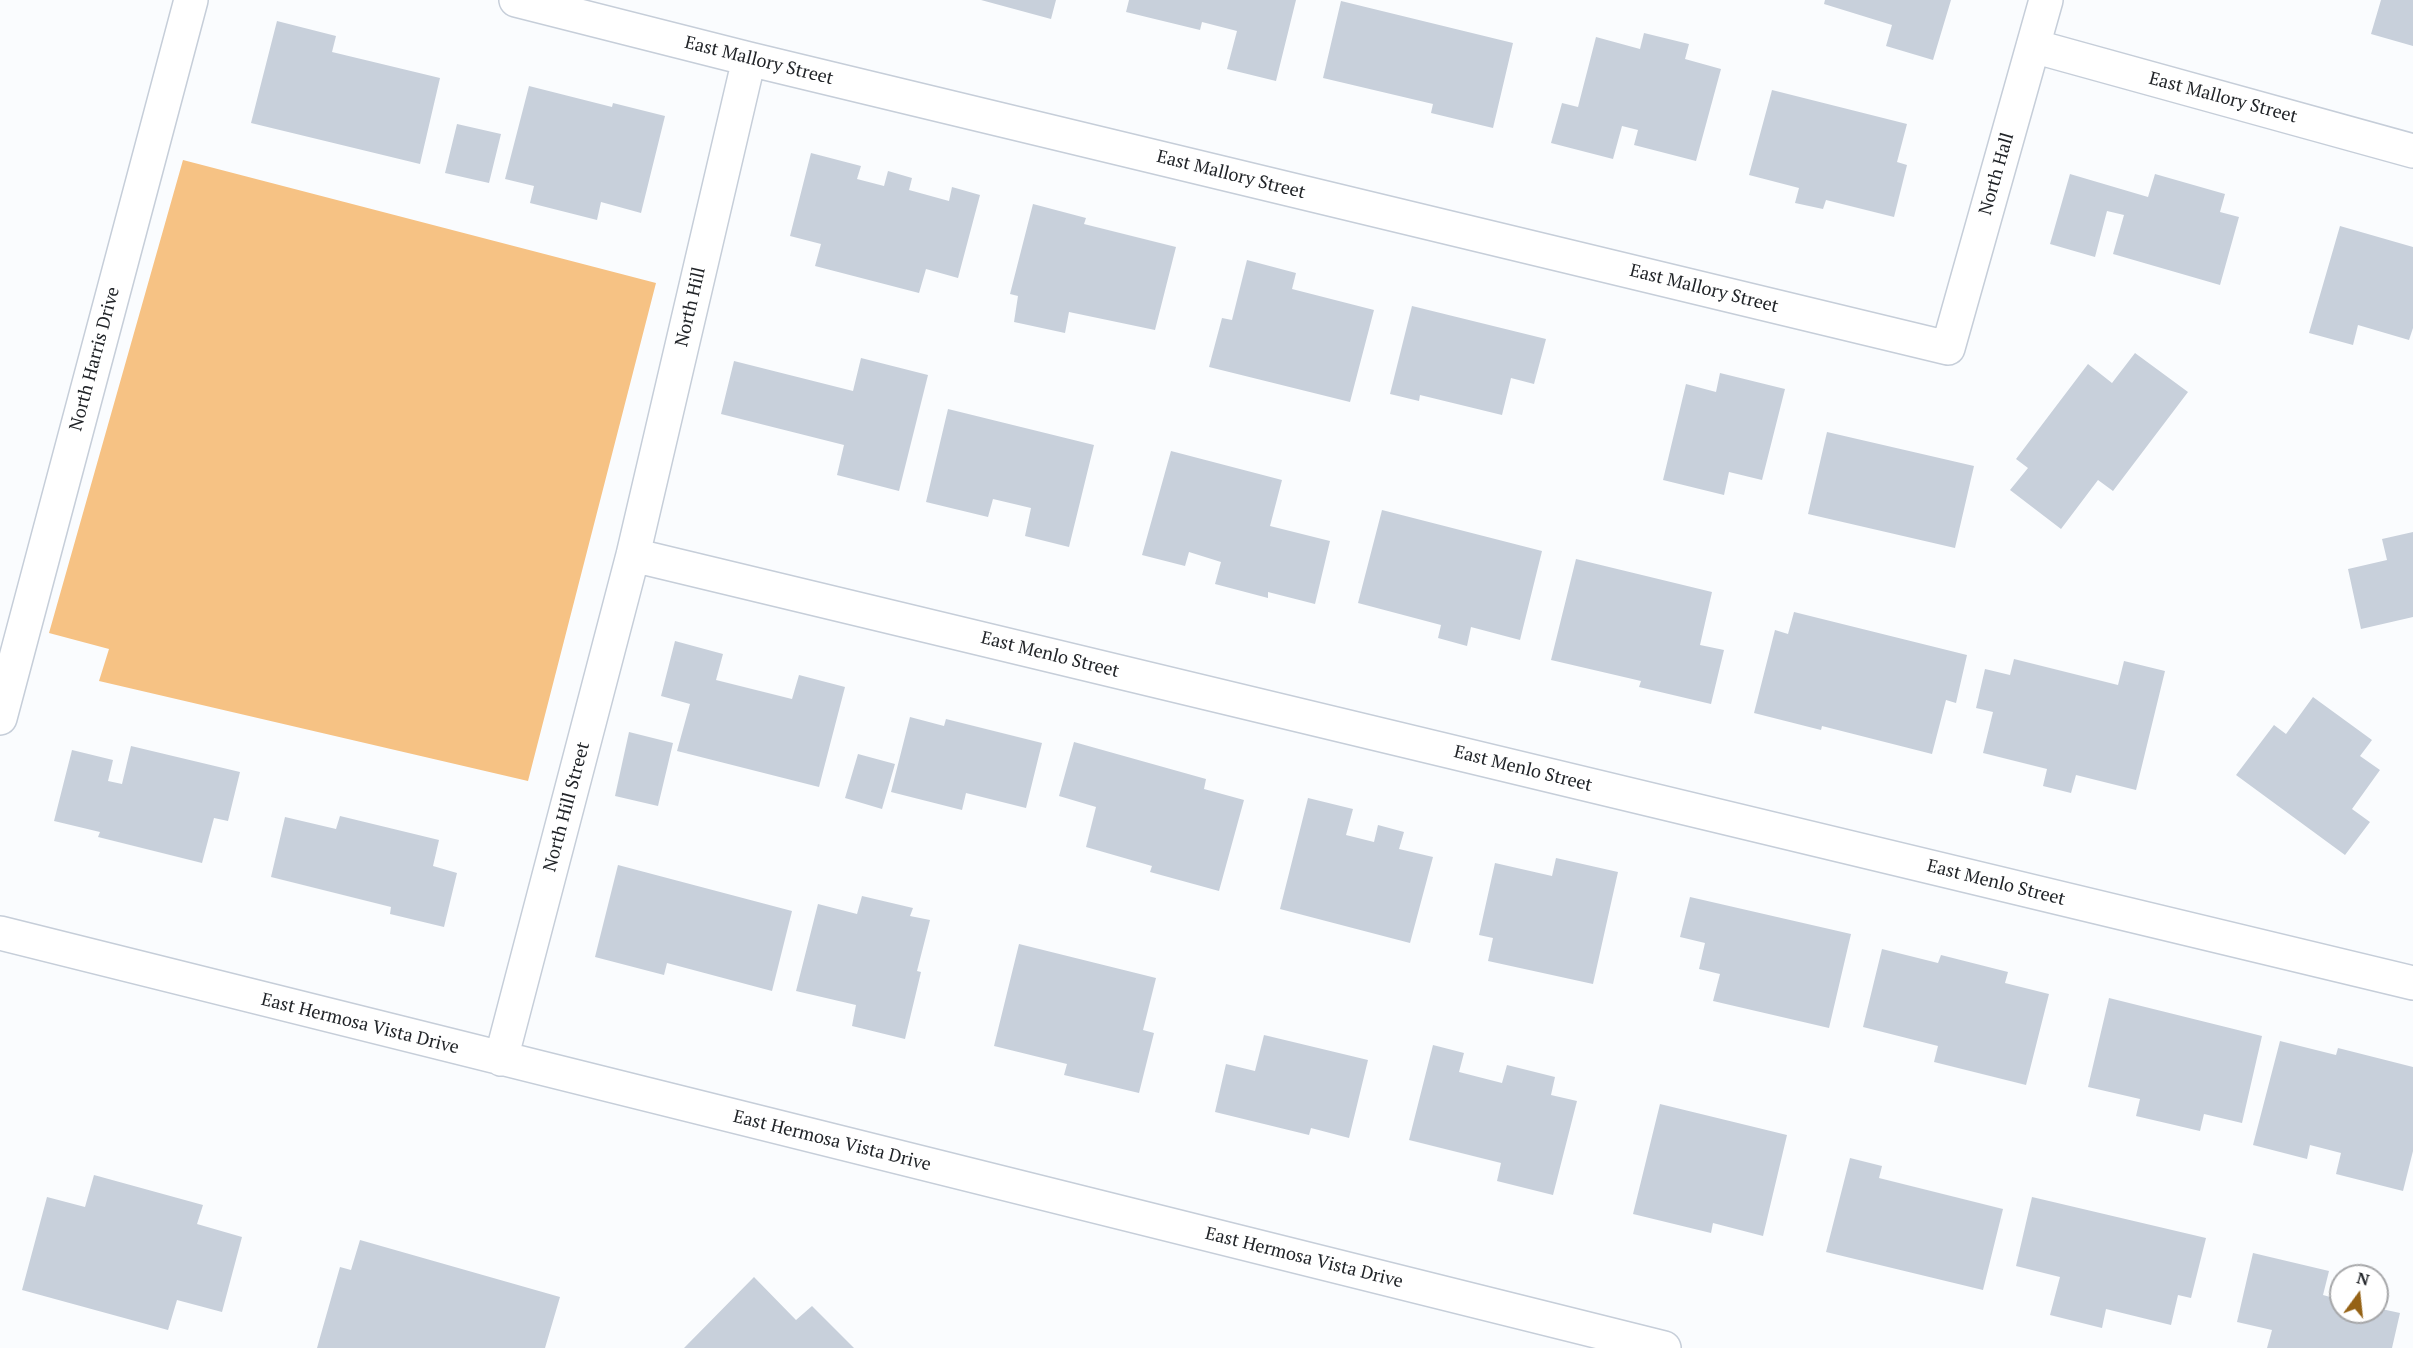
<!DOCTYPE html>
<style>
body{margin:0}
#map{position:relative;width:2413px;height:1348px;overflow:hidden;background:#fafcfe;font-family:"PT Serif",serif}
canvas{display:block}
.north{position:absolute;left:2329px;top:1264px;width:60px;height:60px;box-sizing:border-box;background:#fff;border:2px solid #a6a7a9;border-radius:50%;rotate:15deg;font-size:16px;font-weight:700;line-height:24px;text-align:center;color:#212428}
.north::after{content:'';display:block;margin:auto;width:21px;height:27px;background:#956215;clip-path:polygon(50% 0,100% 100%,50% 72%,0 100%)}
</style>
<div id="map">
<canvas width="2413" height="1348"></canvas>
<div class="north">N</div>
</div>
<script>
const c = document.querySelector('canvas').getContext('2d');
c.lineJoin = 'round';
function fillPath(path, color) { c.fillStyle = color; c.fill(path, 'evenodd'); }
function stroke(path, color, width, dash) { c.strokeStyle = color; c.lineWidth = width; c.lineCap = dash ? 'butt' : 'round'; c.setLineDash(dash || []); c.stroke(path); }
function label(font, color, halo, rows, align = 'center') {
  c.font = font + ' "PT Serif",serif'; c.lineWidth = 6; c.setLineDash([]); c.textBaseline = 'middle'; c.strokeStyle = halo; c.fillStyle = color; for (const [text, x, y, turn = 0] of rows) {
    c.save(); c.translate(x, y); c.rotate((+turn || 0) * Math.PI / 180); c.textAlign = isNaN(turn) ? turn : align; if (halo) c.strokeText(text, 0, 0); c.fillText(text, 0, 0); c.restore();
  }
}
fillPath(new Path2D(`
 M183,160L656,283L528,781L99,681L109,649L49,633Z`), '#f6c284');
fillPath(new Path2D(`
 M981,0H1056L1051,19Z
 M1129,0H1296L1276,81L1227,69L1237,31L1202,22L1200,30L1126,12Z
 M1825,0H1951L1933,60L1886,46L1892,25L1824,4Z
 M2381,0H2413V46L2371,34Z
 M1341,1L1513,43L1493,128L1431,113L1433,104L1323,78Z
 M277,21L336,36L332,52L440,78L420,164L251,123Z
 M1644,33L1689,44L1685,59L1721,69L1696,161L1634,145L1638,130L1622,126L1613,159L1551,143L1562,103L1578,107L1596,37L1640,49Z
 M529,86L612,107L613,103L665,116L641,213L601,202L597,220L530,203L534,186L505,179Z
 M1772,90L1907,124L1897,162L1907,165L1894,217L1826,200L1823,209L1795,203L1799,188L1749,175Z
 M457,124L501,134L489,183L445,173Z
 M811,153L861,166L857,179L884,186L888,171L912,178L909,190L949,201L952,187L980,195L958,278L926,269L919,293L815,266L821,244L790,236Z
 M2070,174L2148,197L2155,174L2225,194L2220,212L2239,217L2220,285L2113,254L2124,215L2107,211L2095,257L2050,244Z
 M1033,204L1086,218L1084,224L1176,247L1155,330L1069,312L1065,333L1014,322L1018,296L1010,294Z
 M2340,226L2413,247V328L2409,340L2358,325L2353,345L2309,333Z
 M1247,260L1296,273L1292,289L1374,310L1350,402L1209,367L1222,318L1232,320Z
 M1412,306L1546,339L1534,384L1511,378L1502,415L1420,395L1419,401L1390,394Z
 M2135,353L2188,392L2113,491L2098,480L2061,529L2010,490L2028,468L2016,459L2088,364L2112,383Z
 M861,358L928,375L899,491L837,475L844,445L721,414L734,361L853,391Z
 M1720,373L1785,389L1762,480L1729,472L1724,495L1663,480L1686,384L1716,392Z
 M948,409L1094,445L1069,547L1025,536L1031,508L993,499L988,517L926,502Z
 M1827,432L1974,466L1955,548L1808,514Z
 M1171,451L1282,480L1270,526L1330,541L1315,604L1268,592V598L1215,584L1221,562L1189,552L1185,566L1142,555Z
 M1382,510L1542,551L1520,640L1471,627L1467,646L1438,638L1441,625L1358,603Z
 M2413,532V617L2361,629L2348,569L2387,560L2382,539Z
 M1576,559L1712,592L1700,645L1724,650L1711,704L1639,687L1641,681L1551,660Z
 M1794,612L1967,655L1956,703L1946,700L1932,754L1822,726L1821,730L1754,713L1775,630L1788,634Z
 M675,641L723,654L716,680L792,699L799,675L845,687L819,787L677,751L690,704L661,696Z
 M2014,659L2118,685L2124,661L2165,671L2136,790L2076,775L2071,793L2043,786L2047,769L1983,753L1993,712L1976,708L1985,669L2010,675Z
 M2313,697L2372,740L2360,756L2380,770L2352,809L2370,822L2345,855L2236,775L2274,725L2286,734Z
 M910,717L944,726L946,719L1042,743L1026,808L966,793L962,810L891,792Z
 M629,732L673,743L658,806L615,796Z
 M1074,742L1206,779L1204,789L1244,800L1219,891L1150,872L1152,866L1086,847L1096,807L1059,796Z
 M131,746L240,772L228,821L214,818L202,863L98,837L100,832L54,821L72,750L113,760L108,781L122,784Z
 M858,754L895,764L882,809L845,798Z
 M1308,798L1353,809L1346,835L1374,842L1378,825L1404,832L1399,849L1433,857L1410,943L1280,909Z
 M340,816L439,840L433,866L457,873L444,927L390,914L391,907L271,877L285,817L336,829Z
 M1556,858L1618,872L1593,984L1488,961L1493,938L1479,935L1495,863L1552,876Z
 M618,865L792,911L772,991L667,963L664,975L595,957Z
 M862,896L913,908L910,916L930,920L917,971L921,972L905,1039L852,1026L856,1005L796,991L818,904L857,914Z
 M1690,897L1851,934L1829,1028L1713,1001L1720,974L1699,969L1705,943L1680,937Z
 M1019,944L1156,978L1143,1030L1154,1033L1139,1093L1064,1075L1067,1064L994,1046Z
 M1882,949L1938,963L1941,955L2008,972L2005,983L2049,994L2026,1085L1934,1062L1938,1046L1863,1027Z
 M2109,998L2262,1036L2242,1123L2204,1114L2200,1131L2136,1116L2140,1099L2088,1087Z
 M1264,1035L1368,1060L1349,1138L1311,1128L1309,1135L1215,1112L1226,1064L1255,1071Z
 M2280,1041L2336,1055L2338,1048L2413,1067V1151L2403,1191L2336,1174L2341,1153L2310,1145L2307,1159L2253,1145Z
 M1433,1045L1464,1053L1459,1072L1502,1083L1507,1065L1555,1077L1551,1095L1577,1101L1553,1195L1497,1181L1501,1163L1409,1140Z
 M1660,1104L1787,1135L1763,1236L1713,1223L1711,1233L1633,1214Z
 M1850,1158L1882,1166L1879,1178L2003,1209L1983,1290L1826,1252Z
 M94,1175L203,1205L197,1224L242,1237L222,1312L177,1300L168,1330L22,1290L47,1197L85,1207Z
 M2032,1197L2206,1238L2191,1298L2178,1295L2171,1325L2106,1309L2102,1328L2050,1315L2060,1277L2016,1266Z
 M360,1240L560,1297L545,1348H317L340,1267L351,1270Z
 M2253,1253L2329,1271L2323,1295L2341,1300V1312H2377V1308L2400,1313L2392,1348H2267L2272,1330L2237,1322Z
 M754,1277L796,1320L812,1306L854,1348H684Z`), '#c8d0db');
const minor = new Path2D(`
 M516,0L749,59L1948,348L2046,0
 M2033,46L2413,151
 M633,555L2413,983
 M0,933L1664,1348
 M501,1059L633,555L749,59`);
const tertiary = new Path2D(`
 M0,718L191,0`);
stroke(minor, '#c6ced9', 36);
stroke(tertiary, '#c6ced9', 36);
stroke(minor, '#fff', 33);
stroke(tertiary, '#fff', 33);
label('18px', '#212428', '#fff', [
 ["East Mallory Street",759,61,14],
 ["East Mallory Street",2223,98,15],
 ["North Hall",1997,174,-74],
 ["East Mallory Street",1231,175,14],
 ["East Mallory Street",1704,289,14],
 ["North Hill",691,307,-77],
 ["North Harris Drive",95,359,-75],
 ["East Menlo Street",1050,655,14],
 ["East Menlo Street",1523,769,14],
 ["North Hill Street",567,807,-75],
 ["East Menlo Street",1996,883,14],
 ["East Hermosa Vista Drive",360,1024,14],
 ["East Hermosa Vista Drive",832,1141,14],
 ["East Hermosa Vista Drive",1304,1258,14]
]);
</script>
